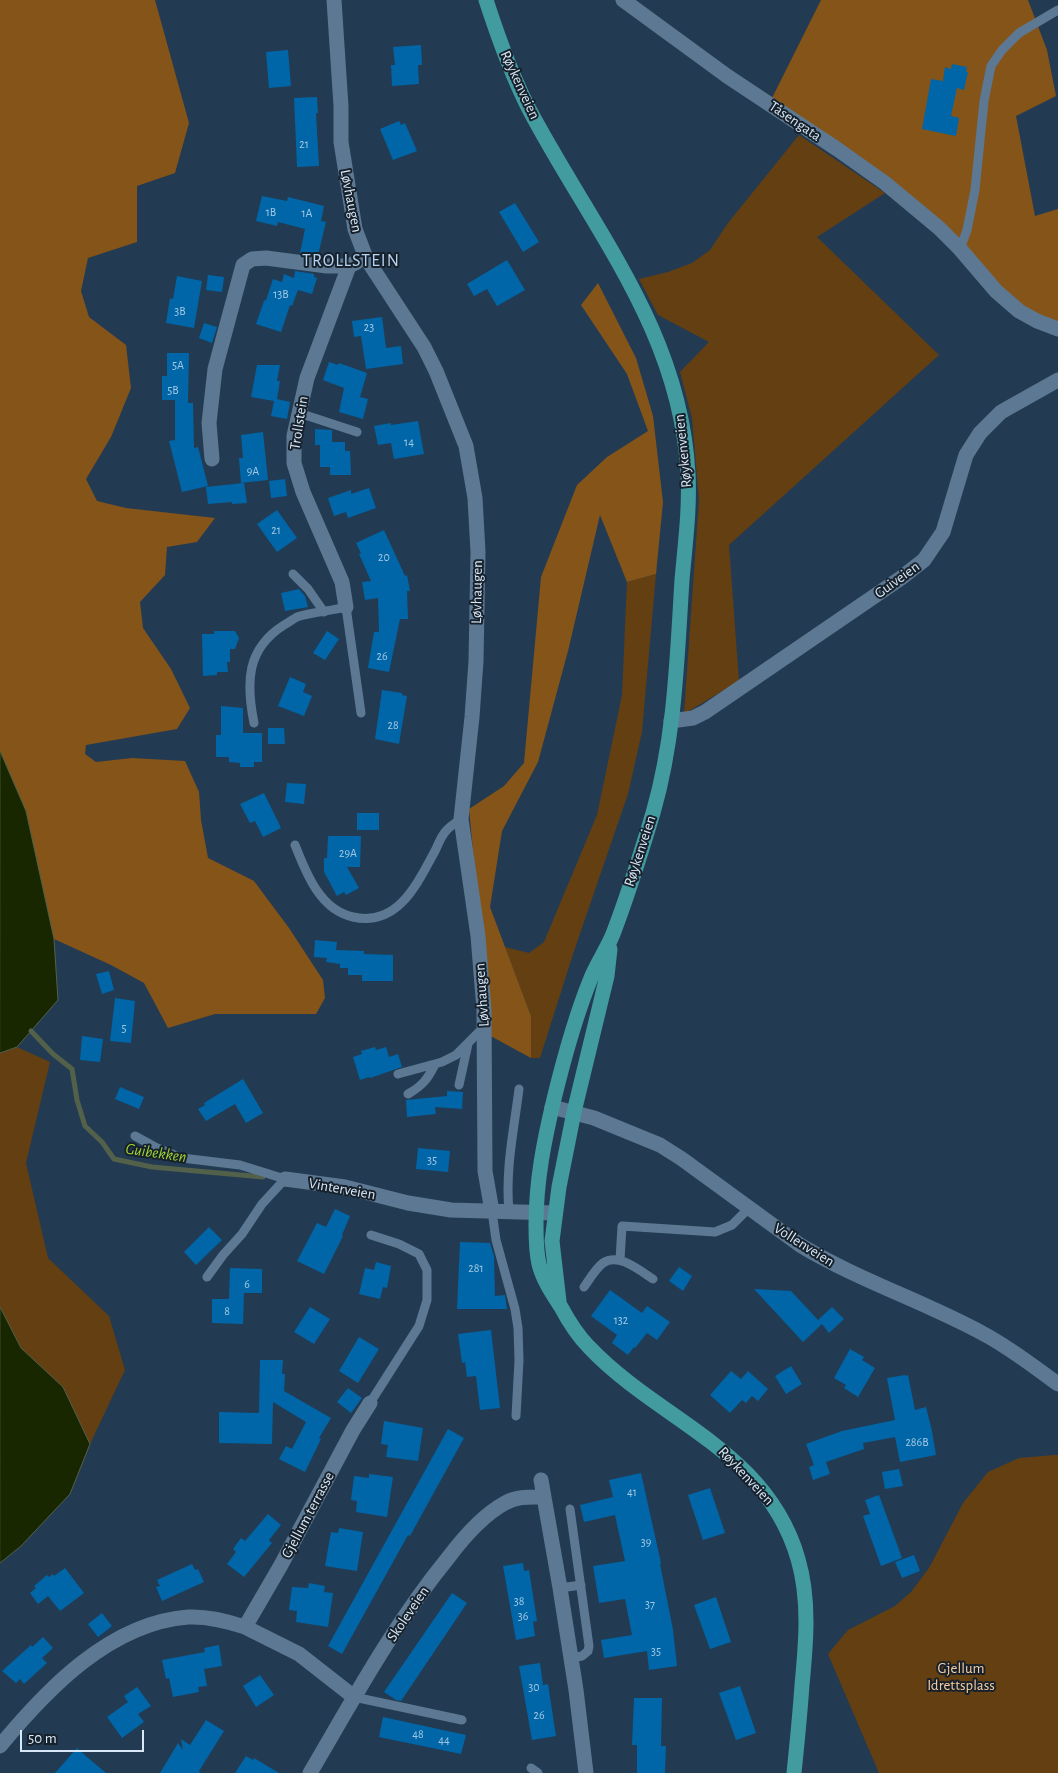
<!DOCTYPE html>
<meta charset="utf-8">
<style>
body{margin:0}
#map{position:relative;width:1058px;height:1773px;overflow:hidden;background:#223b52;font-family:"Alegreya Sans",sans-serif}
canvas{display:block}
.scale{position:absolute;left:20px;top:1730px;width:124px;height:22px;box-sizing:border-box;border:2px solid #d9e8f7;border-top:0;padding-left:6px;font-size:15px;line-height:18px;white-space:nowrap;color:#d9e8f7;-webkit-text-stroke:4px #16212c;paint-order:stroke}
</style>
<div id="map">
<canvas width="1058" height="1773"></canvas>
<div class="scale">50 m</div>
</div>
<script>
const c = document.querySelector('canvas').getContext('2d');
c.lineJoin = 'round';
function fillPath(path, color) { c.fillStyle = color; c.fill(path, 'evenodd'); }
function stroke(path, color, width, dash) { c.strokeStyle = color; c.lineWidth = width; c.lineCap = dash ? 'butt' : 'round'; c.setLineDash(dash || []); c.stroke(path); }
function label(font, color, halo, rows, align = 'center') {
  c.font = font + ' "Alegreya Sans",sans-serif'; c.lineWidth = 4; c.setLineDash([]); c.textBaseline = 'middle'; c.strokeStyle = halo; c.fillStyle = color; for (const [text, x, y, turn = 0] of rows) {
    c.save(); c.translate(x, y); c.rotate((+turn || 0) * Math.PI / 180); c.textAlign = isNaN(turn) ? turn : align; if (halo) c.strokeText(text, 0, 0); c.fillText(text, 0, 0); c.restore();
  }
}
fillPath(new Path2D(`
 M799,135L885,193L817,237L939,355L729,545L739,681L684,714L699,500L692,418L680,372L709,342L658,315L639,279L668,272L692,263L710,250L728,223Z
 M656,574L642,732L628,794L574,951L540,1058H531V1016L505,947L529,953L544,942L597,815L622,695L627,582Z
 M17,1047L50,1062L26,1163L48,1258L109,1316L125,1370L90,1444L63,1387L21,1348L0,1307V1053Z
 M1054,1455H1058V1773H879L828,1654L848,1630L895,1606L911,1592L929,1568L963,1503L988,1472L1019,1458Z`), '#643f11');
fillPath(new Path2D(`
 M0,0H155L189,123L175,173L137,186V242L88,258L81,291L89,317L126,345L131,388L111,437L86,479L97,501L126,508L215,518L197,542L167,547L165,575L140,602L143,628L171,669L190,708L177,729L86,745L85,754L96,762L132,758L185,761L199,792L201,820L208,858L254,881L289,928L323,980L325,998L316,1014H215L168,1028L144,983L111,965L54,939L26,811L0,751Z
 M821,0H1028L1047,50L1056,96L1016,116L1035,216L1058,209V324L1016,307L926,220L767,108Z
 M598,283L636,358L653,416L663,502L656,574L627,582L600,515L568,651L538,762L502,831L490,907L531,1016V1058L487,1034L481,934L469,809L504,786L524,763L541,577L577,485L607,457L648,431L627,374L581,305Z`), '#855418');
const water = new Path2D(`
 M0,751L26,811L54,939L58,1000L17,1047L0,1053Z
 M0,1307L21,1348L63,1387L90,1444L70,1494L21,1546L0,1563Z`);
fillPath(water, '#192700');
stroke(water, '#53614a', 1);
stroke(new Path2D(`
 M31,1031L53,1054L72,1069L77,1100L85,1126L102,1142L114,1159L152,1167L263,1177`), '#53614a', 5);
fillPath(new Path2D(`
 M421,45L422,65H418L419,84L392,86L391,65H395L393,47Z
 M288,50L291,86L269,88L266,52Z
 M952,64L967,67L966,72H968L964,90L957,88L951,116L959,118L956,136L922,129L931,79L943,81L945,67L951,69Z
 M317,97L318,113H316L319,166L297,167L294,98Z
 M399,121L401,125L405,123L417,151L393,160L380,129Z
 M262,196L287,201L288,197L324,206L321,221L326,222L318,255L300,253L305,229L278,222L277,226L256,221Z
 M515,203L539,242L523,252L499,212Z
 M507,260L525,290L497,306L487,289L474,296L467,284Z
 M295,271L314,274V277L317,278L312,294L298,290L292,306L290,305L281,332L256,324L264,301L266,300L273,279L282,282L284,274L294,278Z
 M208,275L224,277L222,292L206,290Z
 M177,276L202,281L194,328L166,323L170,298L173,299Z
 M382,317L386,348L401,346L403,364L366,369L361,336L354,337L352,321Z
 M204,323L217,327L212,343L199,338Z
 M167,353H189L188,403H193L194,448L198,447L208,486L182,492L169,441L175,440V400H162V376H167Z
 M329,362L338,365L339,363L367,373L360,397L368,399L363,419L339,412L344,388L323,380Z
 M257,365H280L277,381H280L277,399L290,402L287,419L271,416L274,401L251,397Z
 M418,421L424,454L394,459L391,443L378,445L374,426L391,423V425Z
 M315,429L332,430V442H345V451H350L351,475H330V467H320V445H315Z
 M263,432L268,480L241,483L239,458H243L241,435Z
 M285,479L287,496L271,498L269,481Z
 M244,483L247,503L232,504V502L208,504L206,487Z
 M369,488L376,508L348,518L346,512L334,516L328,498L351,490V494Z
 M277,510L297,538L277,552L257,524Z
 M384,530L405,576L407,575L410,591H407L408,619H400L389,672L368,668L374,632H379L378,598L365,600L362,582L371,581L359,554L361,553L356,543Z
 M299,589L305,596L308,607L285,611L281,593Z
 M214,631H235L239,638L235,649H230V662H227L228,672H217V675L203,676L202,634H214Z
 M327,631L339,639L325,660L313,653Z
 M290,677L306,684L303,692L312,696L304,716L278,706Z
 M382,690L402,693V695L407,696L399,744L375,739Z
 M221,706L243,708V733H262V762H254V767H240V763L229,762V757H216V735H221Z
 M268,728H284L285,744H268Z
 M287,783L306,784L304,804L285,802Z
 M264,793L281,828L263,837L255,821L250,823L240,804Z
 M357,813H379V830H357Z
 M328,836H361L360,867H347L359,888L346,895L344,892L337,896L324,872V858H327Z
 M315,940L337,942L336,950L364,951V954L393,955V981H362V975H348V968H340V964L326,962L327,958L314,957Z
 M109,971L114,990L102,994L96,974Z
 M115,998L135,1001L131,1043L110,1041Z
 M82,1036L103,1039L100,1062L80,1060Z
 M375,1047L376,1050L386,1047L389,1057L398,1054L402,1067L370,1078L369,1077L360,1080L353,1057L362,1054L361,1051Z
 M243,1079L263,1113L246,1123L235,1104L206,1121L198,1109L205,1105L204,1103Z
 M120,1087L144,1097L139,1109L115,1099Z
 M447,1091L463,1092L462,1109L435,1107L436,1114L407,1117L406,1100L447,1096Z
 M418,1148L450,1151L448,1172L416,1169Z
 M335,1209L350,1216L342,1235L343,1236L324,1274L297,1261L317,1223L326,1227Z
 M209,1227L222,1240L196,1265L184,1252Z
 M460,1242L490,1243L494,1256L495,1296L505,1295L507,1309H457Z
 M376,1262L391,1266L387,1288L383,1287L380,1299L359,1294L365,1268L374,1270Z
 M679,1267L692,1276L683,1291L669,1281Z
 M230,1268L262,1269V1293H244L243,1324L212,1323V1299H229Z
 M754,1289L791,1291L818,1320L832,1307L844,1319L829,1333L822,1324L803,1342Z
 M610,1290L642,1313L647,1306L670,1322L657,1340L647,1333L635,1348L634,1347L628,1355L612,1343L617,1335L591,1316Z
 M310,1307L330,1319L314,1344L294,1332Z
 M491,1330L500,1408L480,1410L476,1376L467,1377L465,1362L462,1363L458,1334Z
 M359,1337L379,1349L358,1383L339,1371Z
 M850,1349L864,1357L862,1360L875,1368L858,1397L844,1388L846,1385L834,1378Z
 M260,1360H283L282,1374H285L284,1391L331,1418L319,1438L321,1439L305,1472L279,1459L286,1446L292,1449L306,1422L273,1402L272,1444L219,1443V1412L259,1413Z
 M791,1366L802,1384L786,1394L775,1376Z
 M731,1371L741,1379L748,1371L768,1389L758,1401L752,1396L746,1403L742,1400L730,1413L710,1395Z
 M905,1375V1376L908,1375L915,1410L926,1407L932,1431L936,1455L900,1462L895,1437L863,1443L864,1449L826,1462L830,1474L813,1480L809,1467L814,1465L806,1444L842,1431L895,1420L887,1378Z
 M348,1388L362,1398L351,1413L337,1402Z
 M384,1421L423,1428L418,1461L386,1457L388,1445L381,1444Z
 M448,1429L464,1438L410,1536L408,1535L342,1654L328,1646Z
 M899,1469L903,1486L885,1489L882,1472Z
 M641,1473L661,1563L660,1564L673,1630L677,1666L649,1670L647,1651L604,1658L601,1640L632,1635L625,1599L599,1603L593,1566L625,1561L615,1515L584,1522L580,1505L613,1497L609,1480Z
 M369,1474L393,1477L387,1517L356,1512L357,1501L351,1500L354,1476L369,1478Z
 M710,1488L725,1533L703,1540L688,1495Z
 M879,1495L902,1558L881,1566L863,1516L870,1514L865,1500Z
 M268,1514L281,1525L269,1540L272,1543L244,1577L227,1564L236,1552L233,1549L241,1538L245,1541Z
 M339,1528L363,1532L357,1571L325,1566L331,1532L338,1533Z
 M914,1555L920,1571L902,1578L895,1562Z
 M523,1563L524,1571L529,1570L537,1621L533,1622L535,1636L516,1640L503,1566Z
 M192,1564L195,1570L198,1569L204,1582L162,1601L156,1587L160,1586L157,1580Z
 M65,1568L84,1593L60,1611L48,1596L38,1604L30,1593L36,1588L34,1586L47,1575L49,1577L53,1574L54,1576Z
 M309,1583L325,1586L324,1592L333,1593L328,1627L296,1622L297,1611L289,1610L292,1587L308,1588Z
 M452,1593L467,1603L401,1701L396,1700L384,1692Z
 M716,1597L731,1642L710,1649L694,1605Z
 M102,1613L112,1626L98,1637L88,1624Z
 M43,1637L53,1648L42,1658L47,1663L24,1684L20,1679L16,1683L2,1671L31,1645L32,1647Z
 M219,1645L222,1666L204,1669L207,1686L198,1687L199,1692L173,1697L169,1678L166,1679L162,1660L205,1652L204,1648Z
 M540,1663L543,1685L548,1684L556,1736L532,1740L519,1666Z
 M260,1675L274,1695L256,1707L243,1686Z
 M740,1686L756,1733L736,1740L719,1693Z
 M137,1687L151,1706L138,1714L144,1722L122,1738L107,1717L128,1702L124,1696Z
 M634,1698H662L661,1746H666L665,1773H637V1745H632Z
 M383,1717L466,1735L461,1754L379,1737Z
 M206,1720L224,1731L199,1771L200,1773H160L178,1743L183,1750L181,1739L190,1745Z
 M77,1748L87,1757L106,1773H55Z
 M246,1756L253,1760L254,1758L279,1773H235Z`), '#0166a7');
stroke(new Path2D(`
 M960,249L967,230L975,190L984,101L991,66L1002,50L1019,33L1058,10
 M299,413L357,432
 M293,574L308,589L324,612
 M254,723C246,683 246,649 284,625C288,623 293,619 297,617C312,612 331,611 346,607L361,713
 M295,845C306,873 320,910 353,917C398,927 417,884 435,851C438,845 441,836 446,831C450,826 456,823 461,819
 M398,1074L442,1062L456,1055L484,1027
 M459,1085L468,1044
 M408,1094C422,1086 428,1079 435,1064
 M135,1136L157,1148L182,1158L240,1165L285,1179L262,1204L242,1234L223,1255L207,1277
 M492,1211L496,1240L515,1309L518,1328L519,1360L516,1416
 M509,1211C505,1170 514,1129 519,1089
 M620,1260L622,1226L715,1232L732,1225L748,1209
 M584,1287C589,1280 596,1268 603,1263C619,1252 640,1271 653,1279
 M370,1403L419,1326L427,1300V1270L419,1254L399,1244L371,1235
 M570,1509L589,1646L588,1651L582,1656L571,1658
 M560,1588L581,1585
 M354,1697L462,1720
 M531,1768L538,1773`), '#5d7892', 9);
stroke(new Path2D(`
 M334,0L341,106V142L355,229L366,258L424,347L436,371L466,446L475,498L478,552L476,661L472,717L461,819L478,936L484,1010L485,1171L492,1211
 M623,0L727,76L837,149L885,183L939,228L960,249L996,291L1019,311L1037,321L1058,329
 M212,459L209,423L215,369L243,265L252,259L266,258L327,266H349L357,262
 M346,607L342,582L303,492L294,463V436L307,378L349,266
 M671,721L693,718L705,712L901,578L924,560L943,532L966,455L980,433L1001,412L1058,380
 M285,1179L345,1187L408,1203L451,1210L555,1213
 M541,1480L560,1588L576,1690L586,1773
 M354,1697L299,1654L245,1627L281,1565L353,1430L370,1403
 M0,1746C47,1689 110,1623 188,1617C208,1616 227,1621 245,1627
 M310,1773C353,1700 394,1624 448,1558C463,1538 483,1515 505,1503C517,1496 530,1497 543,1497`), '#5d7892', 15);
stroke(new Path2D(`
 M552,1107L594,1118L660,1145L682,1159L800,1245C858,1280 923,1301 982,1333C1009,1347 1033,1366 1058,1384`), '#5d7892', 15);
stroke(new Path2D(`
 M486,0C498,37 511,74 529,109C593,230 680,330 688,473C690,509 685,545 682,580C677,659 675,737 653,813C641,853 628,895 613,934C607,949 597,963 591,978C575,1017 564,1058 554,1099C544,1141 536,1181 536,1225C536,1238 536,1251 539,1264C543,1280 552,1293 561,1307C569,1322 577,1335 589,1347C659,1421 767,1450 798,1559C810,1600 806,1643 802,1685C800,1714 797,1744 794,1773
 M559,1301L552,1241L559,1187L574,1112L607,976L610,949`), '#429b9f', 15);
label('12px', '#a3c8e3', null, [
 ["21",304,144],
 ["1B",271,212],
 ["1A",307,213],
 ["13B",281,294],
 ["3B",180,311],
 ["23",369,327],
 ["5A",178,365],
 ["5B",173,390],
 ["14",409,442],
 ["9A",253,471],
 ["21",276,530],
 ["20",384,557],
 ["26",382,656],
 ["28",393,725],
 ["29A",348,853],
 ["5",124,1028],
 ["35",432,1160],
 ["281",476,1268],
 ["6",247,1284],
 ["8",227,1311],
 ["132",621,1320],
 ["286B",917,1442],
 ["41",632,1492],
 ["39",646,1542],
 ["38",519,1601],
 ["37",650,1604],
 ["36",523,1616],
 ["35",656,1651],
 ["30",534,1687],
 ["26",539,1715],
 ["48",418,1734],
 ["44",444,1740]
]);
label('15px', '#d9e8f7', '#16212c', [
 ["Røykenveien",520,85,65],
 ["Tåsengata",795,121,34],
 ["Løvhaugen",351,201,79],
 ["Trollstein",299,423,-81],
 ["Røykenveien",683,451,-96],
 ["Guiveien",897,580,-36],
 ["Løvhaugen",477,592,-89],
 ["Røykenveien",640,851,-72],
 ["Løvhaugen",482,995,-94],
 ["Vinterveien",342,1189,10],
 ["Vollenveien",804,1245,32],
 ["Røykenveien",746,1476,47],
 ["Gjellum terrasse",308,1515,-62],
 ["Skoleveien",408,1614,-56]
]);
label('15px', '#f9cda0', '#16212c', [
 ["Gjellum",961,1668],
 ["Idrettsplass",961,1685]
]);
label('italic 16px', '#a0d733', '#16212c', [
 ["Guibekken",156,1153,8]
]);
c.letterSpacing = '1px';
label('18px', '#b5d3f0', '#16212c', [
 ["TROLLSTEIN",351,261]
]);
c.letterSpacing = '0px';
</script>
